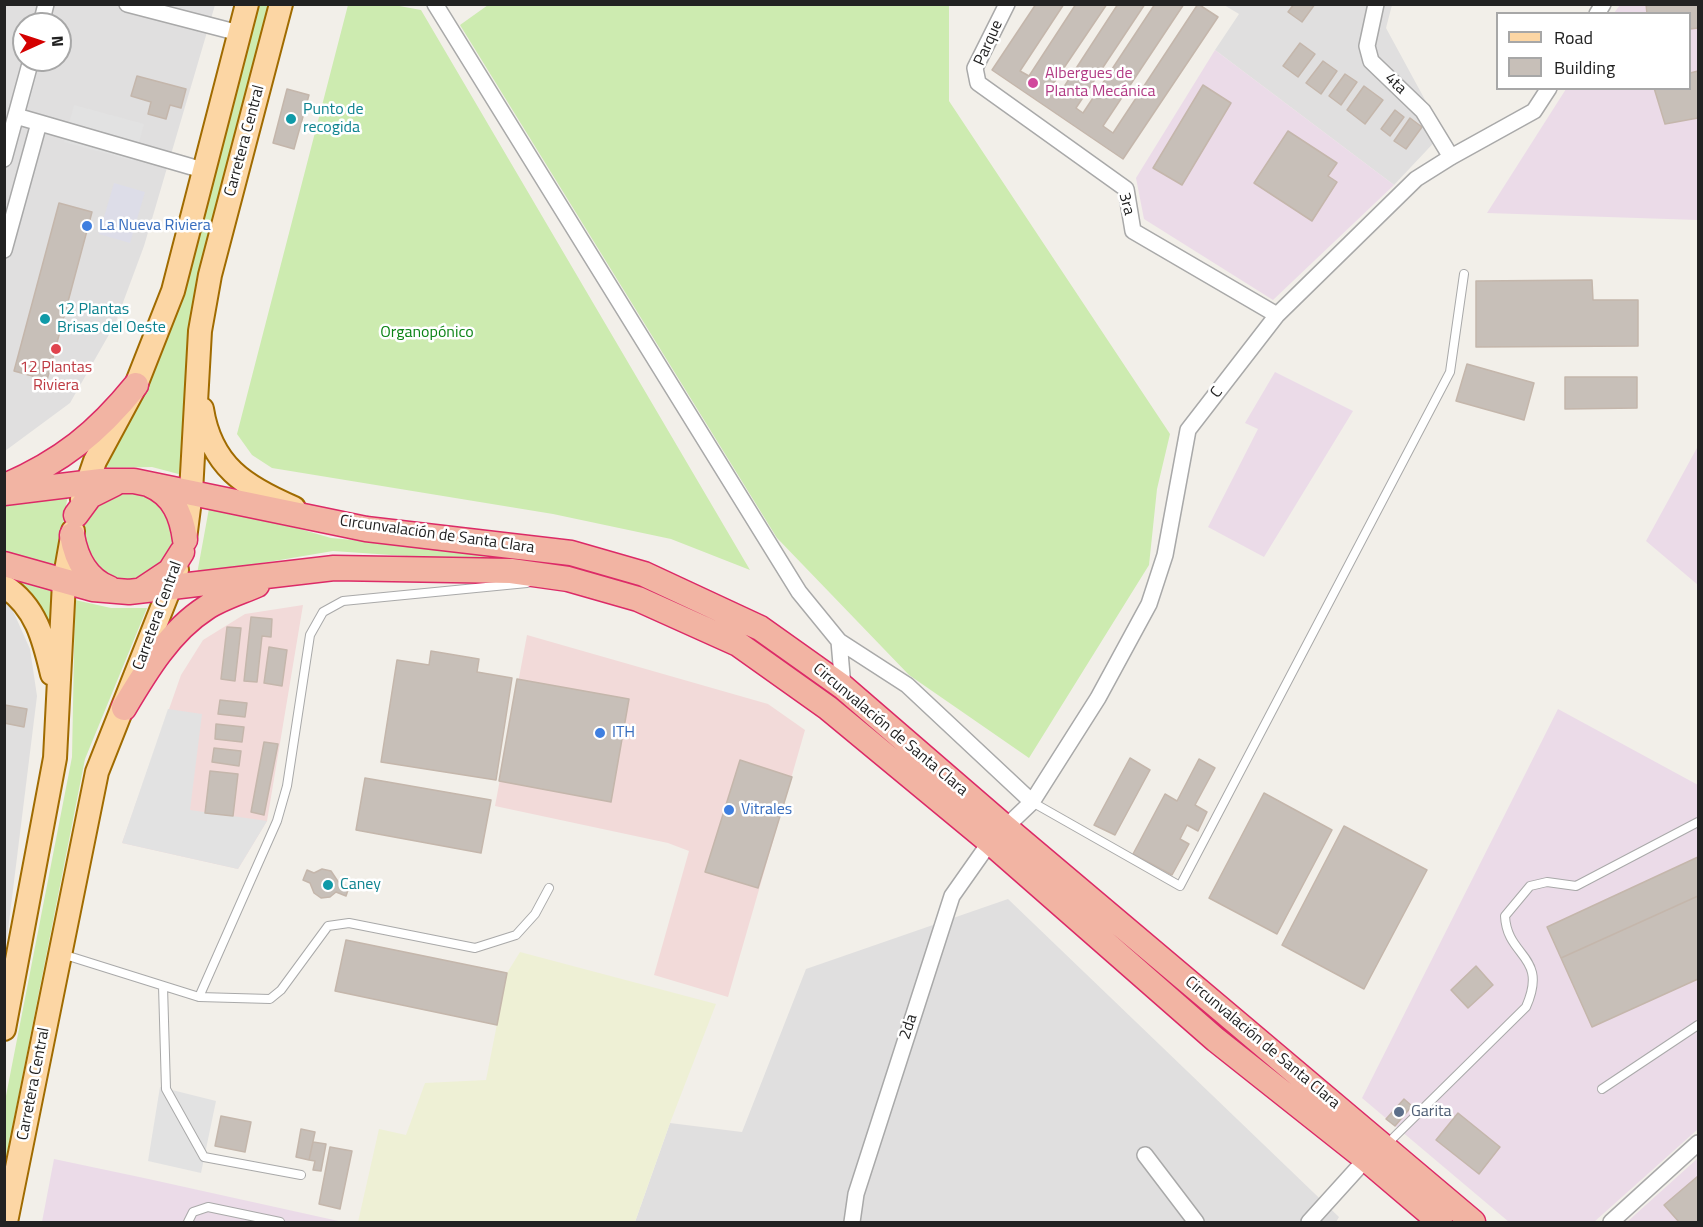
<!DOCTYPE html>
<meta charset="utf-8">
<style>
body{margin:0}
#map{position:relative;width:1703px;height:1227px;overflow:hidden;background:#f2efe9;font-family:"Titillium Web",sans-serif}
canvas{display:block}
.frame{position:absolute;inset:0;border:6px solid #222;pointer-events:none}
.legend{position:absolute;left:1496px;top:12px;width:195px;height:78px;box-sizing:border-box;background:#fff;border:2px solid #a7a7a7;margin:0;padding:8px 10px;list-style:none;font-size:18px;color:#222}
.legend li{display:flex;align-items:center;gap:12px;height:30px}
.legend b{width:30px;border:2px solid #a7a7a7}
.north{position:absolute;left:12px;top:12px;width:60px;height:60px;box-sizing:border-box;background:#fff;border:2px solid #a7a7a7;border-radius:50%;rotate:87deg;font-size:16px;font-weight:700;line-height:24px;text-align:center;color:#222}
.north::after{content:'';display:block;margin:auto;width:21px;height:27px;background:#d40000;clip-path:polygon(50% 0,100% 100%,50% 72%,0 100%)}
</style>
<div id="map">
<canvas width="1703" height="1227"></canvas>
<div class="frame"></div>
<ul class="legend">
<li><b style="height:8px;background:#fcd6a4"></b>Road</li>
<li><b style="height:16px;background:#c7bfb8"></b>Building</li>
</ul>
<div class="north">N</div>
</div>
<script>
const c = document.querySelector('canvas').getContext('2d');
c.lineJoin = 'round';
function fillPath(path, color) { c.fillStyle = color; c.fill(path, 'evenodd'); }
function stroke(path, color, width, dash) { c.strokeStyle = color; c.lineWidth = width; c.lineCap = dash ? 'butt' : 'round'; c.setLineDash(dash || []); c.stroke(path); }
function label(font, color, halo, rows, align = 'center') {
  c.font = font + ' "Titillium Web",sans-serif'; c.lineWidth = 5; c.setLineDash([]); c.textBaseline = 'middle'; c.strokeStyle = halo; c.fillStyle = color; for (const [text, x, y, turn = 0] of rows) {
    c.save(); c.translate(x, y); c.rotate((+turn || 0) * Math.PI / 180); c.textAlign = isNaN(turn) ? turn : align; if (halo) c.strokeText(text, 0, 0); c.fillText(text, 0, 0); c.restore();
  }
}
fillPath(new Path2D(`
 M5,5H215L144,246L115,324L70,403L5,451ZM24,24H60V60H24Z
 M1224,5H1392L1386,28L1443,133L1394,185L1215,50L1239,14Z
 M4,600L9,602L30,649L37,696L6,946Z
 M1008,899L1339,1217L1336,1222H635L670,1123L742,1132L806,969Z`), '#e0dfdf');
fillPath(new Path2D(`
 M303,605L267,821L238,869L122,843L181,675L203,640L245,614Z
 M527,635L768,704L805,730L728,997L654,975L689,851L668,843L495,806Z`), '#f2dad9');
fillPath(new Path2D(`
 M1620,5H1698V220L1487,213L1566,89L1690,88V14L1614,13Z
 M1215,50L1394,185L1273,300L1144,219L1136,178Z
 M1275,372L1353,411L1264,557L1208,527L1258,429L1245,423Z
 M1698,446V585L1646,541Z
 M1558,709L1698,785V1129L1594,1222H1509L1362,1098Z
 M1698,1158V1222H1627Z
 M54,1159L144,1178L343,1222H42Z`), '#ebdbe8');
fillPath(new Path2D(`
 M520,952L716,1004L670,1123L635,1222H358L379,1129L406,1135L425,1083L486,1080L507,973Z`), '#eef0d5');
fillPath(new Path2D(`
 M258,5H273L195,303L185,378L186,476L152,467L104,468L141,399L182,299Z
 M348,5H394L421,10L750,570L671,539L553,514L272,468L252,455L237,434Z
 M488,5H949V101L1170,434L1157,489L1149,565L1029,758L909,675L777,538L460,25Z
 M69,488L56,566L5,551V504Z
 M111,490L156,496L171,513L175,547L155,576L122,584L92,568L81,524Z
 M210,503L331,538L515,555L553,566L333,551L197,574Z
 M18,582L56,591L55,637L37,606Z
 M75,600L111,608H147L85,759L5,1164V1101L72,757Z`), '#cdebb0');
fillPath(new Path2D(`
 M74,105L144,124L134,161L64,142Z
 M168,709L202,714L190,810L267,821L238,869L122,843Z
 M160,1087L216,1101L201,1173L148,1161Z`), '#e2e2e2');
fillPath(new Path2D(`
 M114,183L145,192L130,243L99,234Z`), '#dddde8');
const building = new Path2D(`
 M1036,4H1064L1020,71L1029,76L1076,4H1107L1049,90L1058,96L1118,4H1145L1076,108L1083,113L1155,4H1184L1103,126L1113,133L1198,4L1218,17L1123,159L992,70Z
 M1294,4H1315L1302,22L1288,12Z
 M1646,4H1698V28L1690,29V14H1647Z
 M1300,43L1315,54L1298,77L1283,66Z
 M1323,61L1337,71L1321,94L1306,83Z
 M1698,71V118L1665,124L1654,88H1690V73Z
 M1345,74L1357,82L1341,105L1329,96Z
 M137,76L186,89L181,108L170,105L166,119L148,114L151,102L131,96Z
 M1203,85L1231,103L1182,185L1153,168Z
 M1364,86L1383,100L1365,124L1347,110Z
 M287,89L309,95L294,149L273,143Z
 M1395,110L1404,117L1390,136L1381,129Z
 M1410,118L1422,127L1406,149L1394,141Z
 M1288,131L1337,163L1328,176L1337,182L1312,221L1254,183Z
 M59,203L92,212L47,380L14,371Z
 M1592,280L1593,300H1638V346L1476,347V281Z
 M1467,364L1534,383L1524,420L1456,401Z
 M1565,377H1637V408L1565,409Z
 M251,617L272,619L271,637L262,636L257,682L244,681Z
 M227,627L241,628L235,681L221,679Z
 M269,647L287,650L282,686L264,683Z
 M431,651L479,659L477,672L512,678L496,780L381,762L397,660L429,665Z
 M517,679L629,699L611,802L499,781Z
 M220,700L247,703L245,717L218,714Z
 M5,705L27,709L24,727L4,723Z
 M216,724L244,727L242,742L215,739Z
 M264,742L278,744L264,815L251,812Z
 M214,748L241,751L239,766L212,762Z
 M1130,758L1150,770L1115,835L1094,825Z
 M1199,759L1215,768L1195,805L1207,812L1198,831L1187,825L1180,839L1189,844L1172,875L1133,854L1165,794L1177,801Z
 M740,760L792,777L758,888L705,872Z
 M210,771L238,774L233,816L205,813Z
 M365,778L491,800L481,853L356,830Z
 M1264,793L1332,830L1277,934L1209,898Z
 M1344,826L1427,870L1364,989L1282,945Z
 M1698,857V896L1561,958L1547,927Z
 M322,869L331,871L339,883L349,887L346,896L336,892L330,897L321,898L314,893L310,883L303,880L307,870L314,873Z
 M1698,896V979L1592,1027L1561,958Z
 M346,940L507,973L497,1025L335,991Z
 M1476,966L1493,985L1468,1008L1451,990Z
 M1404,1099L1412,1106L1395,1126L1386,1119Z
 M1458,1113L1500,1147L1479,1174L1436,1140Z
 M221,1116L251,1122L245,1152L215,1146Z
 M301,1129L315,1132L309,1160L296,1157Z
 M313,1142L326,1144L321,1171L313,1170L315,1161L309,1160Z
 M330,1147L352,1151L340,1209L319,1204Z
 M1698,1176V1222H1679L1664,1205Z`);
fillPath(building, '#c7bfb8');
stroke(building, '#c4b6ab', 1.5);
const service = new Path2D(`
 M1032,802L1180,886L1450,372L1464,274
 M62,954L199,997L277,821L287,786L310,635L323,612L343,601L527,583
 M163,986L166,1089L204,1157L301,1175
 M199,997L270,999L281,990L328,926L349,923L475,948L516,935L535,914L549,888
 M1602,1089L1698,1025
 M1386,1145L1526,1007C1549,955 1507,958 1505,916L1530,886L1547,882L1576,886L1698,822
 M188,1222L193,1212L208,1207L280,1222`);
const minor = new Path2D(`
 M127,4L239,33
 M435,4L799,592L839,641L843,687
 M1007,4L975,68L978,83L1126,189L1133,231L1277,315
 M1376,4L1367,46L1371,61L1423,111L1451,157
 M1597,14L1603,4
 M41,24L46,4
 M16,116L206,171
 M4,159L31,60
 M4,250L39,123
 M839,641L907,685L1032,802
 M1145,1155L1196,1222
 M852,1222L856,1194L952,896L990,842L1032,802L1098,698L1149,604L1165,555L1188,430L1277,315L1416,179L1451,157L1534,111L1549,88
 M1309,1222L1366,1159
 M1611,1222L1698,1143`);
const primary = new Path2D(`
 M202,409C211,466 245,487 294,508
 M82,499L95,461L136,385L173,291L247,4
 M185,539L191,492L200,331L210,275L281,4
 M4,586C36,606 44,640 52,674
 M4,1029L55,758L64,582L73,531
 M6,1222L97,772L177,570`);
const trunk = new Path2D(`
 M150,485C174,495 182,517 185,540
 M5,486C62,461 97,433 136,385
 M4,493L101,481H134L366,529L571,553L644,574L760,628L843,687L1005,827L1473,1222
 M76,515L90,496L114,484
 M72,535C76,558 86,579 109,588
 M4,564L93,589L129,592L334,568L511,571L568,579L638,599L738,644L828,708L990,842L1216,1040L1366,1159L1440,1222
 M143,589L170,571L182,552
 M124,708C146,671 170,631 206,608C221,598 241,592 257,585`);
stroke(service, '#a9a9a9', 10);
stroke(minor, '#a9a9a9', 18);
stroke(primary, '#a06b00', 26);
stroke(trunk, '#dc2a67', 27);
stroke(service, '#fff', 8);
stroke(minor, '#fff', 15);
stroke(primary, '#fcd6a4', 22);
stroke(trunk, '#f2b4a3', 24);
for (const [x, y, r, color] of [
 [1033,83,6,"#d1479c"],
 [291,119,6,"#0f9aa8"],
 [87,226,6,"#3f7fe0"],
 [45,319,6,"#0f9aa8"],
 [56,349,6,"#e0444e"],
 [600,733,6,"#3f7fe0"],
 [729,810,6,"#3f7fe0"],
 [328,885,6,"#0f9aa8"],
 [1399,1112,6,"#5c6f8a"]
]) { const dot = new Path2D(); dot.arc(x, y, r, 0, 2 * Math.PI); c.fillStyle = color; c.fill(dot); stroke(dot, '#fff', 2); }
label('16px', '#222', '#fff', [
 ["Parque",989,43,-66],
 ["4ta",1395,84,44],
 ["Carretera Central",245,141,-75],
 ["3ra",1126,204,74],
 ["C",1217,393,-52],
 ["Circunvalación de Santa Clara",437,535,8],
 ["Carretera Central",158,616,-70],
 ["Circunvalación de Santa Clara",890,730,40],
 ["2da",909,1027,-72],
 ["Circunvalación de Santa Clara",1262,1043,40],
 ["Carretera Central",34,1084,-79]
]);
label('16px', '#b23c85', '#fff', [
 ["Albergues de",1045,74],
 ["Planta Mecánica",1045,92]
], 'left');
label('16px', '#0d838f', '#fff', [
 ["Punto de",303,110],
 ["recogida",303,128],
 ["12 Plantas",57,310],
 ["Brisas del Oeste",57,328],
 ["Caney",340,885]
], 'left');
label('16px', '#366cbe', '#fff', [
 ["La Nueva Riviera",99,226],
 ["ITH",612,733],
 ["Vitrales",741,810]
], 'left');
label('16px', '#0c8416', '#fff', [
 ["Organopónico",427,333]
]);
label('16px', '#be3a42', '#fff', [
 ["12 Plantas",56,368],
 ["Riviera",56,386]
]);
label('16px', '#4e5e75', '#fff', [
 ["Garita",1411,1112]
], 'left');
</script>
